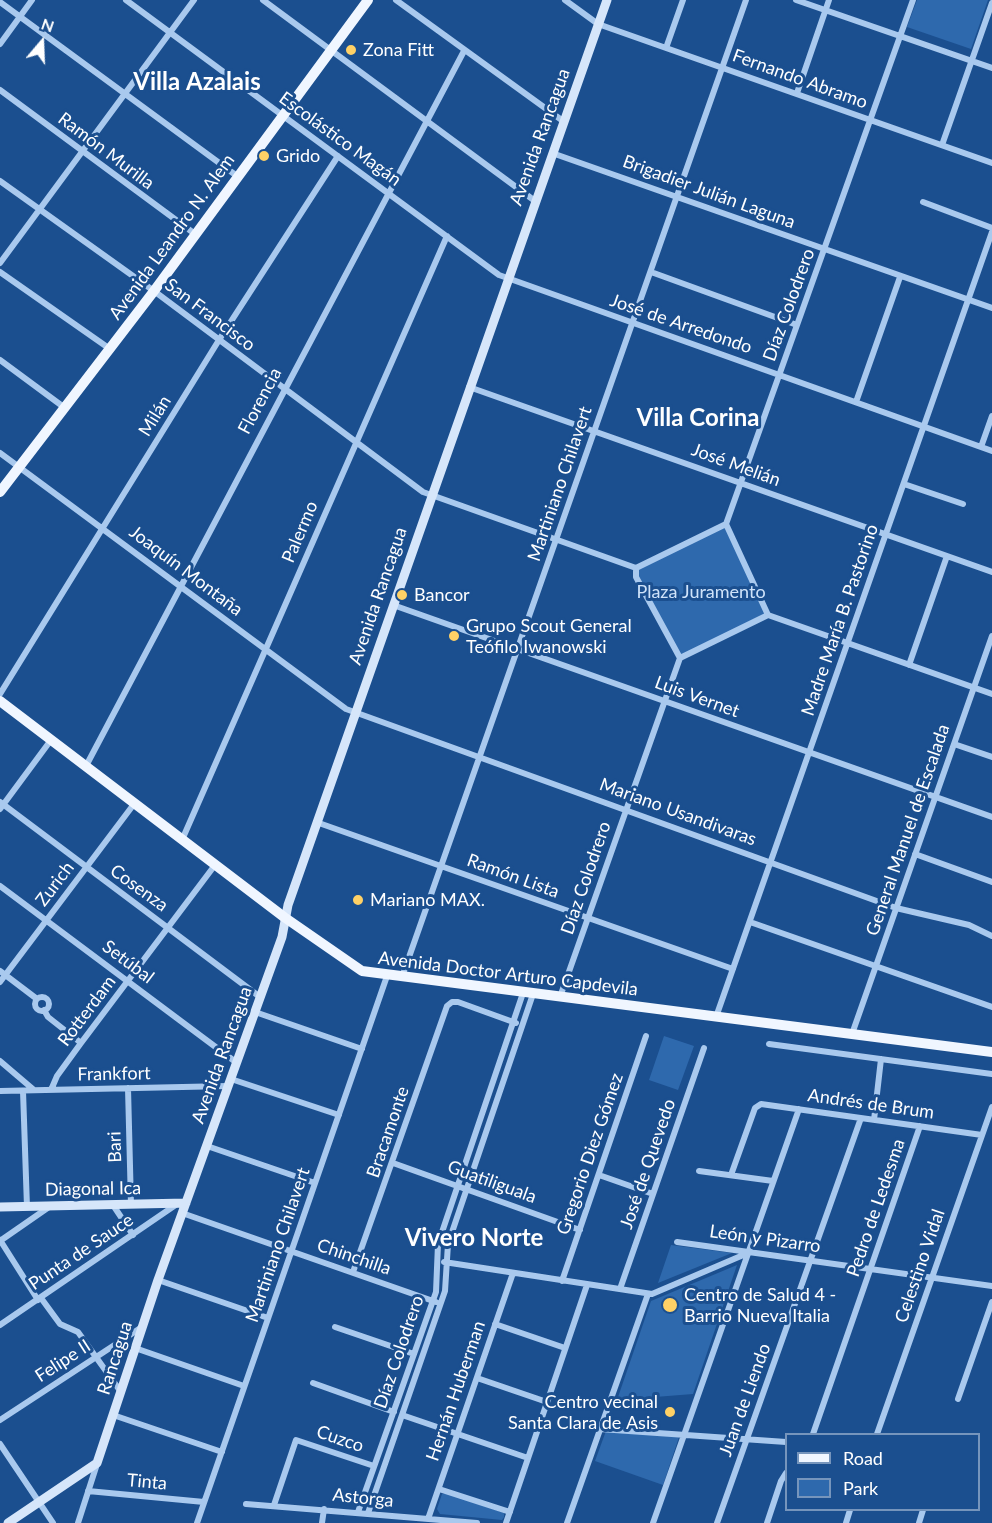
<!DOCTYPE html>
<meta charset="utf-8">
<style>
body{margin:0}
#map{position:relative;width:992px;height:1523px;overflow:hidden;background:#1b4f8f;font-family:Lato,sans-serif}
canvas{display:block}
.legend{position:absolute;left:785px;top:1433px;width:195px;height:78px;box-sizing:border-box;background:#1b4f8f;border:2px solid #7695bc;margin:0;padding:8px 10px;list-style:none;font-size:18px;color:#fff}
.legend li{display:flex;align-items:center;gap:12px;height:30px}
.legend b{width:30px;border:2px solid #7695bc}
.north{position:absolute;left:12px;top:12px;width:60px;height:60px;-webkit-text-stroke:4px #1b4f8f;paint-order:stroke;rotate:19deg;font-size:16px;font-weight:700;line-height:24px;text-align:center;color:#fff}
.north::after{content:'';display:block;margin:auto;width:21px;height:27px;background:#fff;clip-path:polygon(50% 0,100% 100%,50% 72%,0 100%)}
</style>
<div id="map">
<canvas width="992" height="1523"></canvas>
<ul class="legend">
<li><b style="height:8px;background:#f0f6ff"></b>Road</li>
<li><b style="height:16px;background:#2e69ad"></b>Park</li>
</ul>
<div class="north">N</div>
</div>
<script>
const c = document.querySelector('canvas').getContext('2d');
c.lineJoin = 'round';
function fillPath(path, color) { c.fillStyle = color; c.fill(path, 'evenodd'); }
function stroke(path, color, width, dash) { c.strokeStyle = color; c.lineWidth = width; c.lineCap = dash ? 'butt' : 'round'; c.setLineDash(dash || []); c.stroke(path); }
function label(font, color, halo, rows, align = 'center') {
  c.font = font + ' Lato,sans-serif'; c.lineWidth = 6; c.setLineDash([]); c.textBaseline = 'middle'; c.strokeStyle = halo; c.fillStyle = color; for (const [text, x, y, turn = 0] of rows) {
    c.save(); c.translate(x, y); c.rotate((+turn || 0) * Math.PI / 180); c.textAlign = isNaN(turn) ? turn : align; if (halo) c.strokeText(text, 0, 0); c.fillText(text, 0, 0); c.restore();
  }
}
fillPath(new Path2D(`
 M917,0H988L971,49L907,27Z
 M726,524L768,615L680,658L636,577V568Z
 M664,1036L694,1046L678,1090L649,1080Z
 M671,1245L732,1253L658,1283Z
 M737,1265L693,1394L617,1400L651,1301Z
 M606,1431L679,1437L663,1485L595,1461Z
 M448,1493L504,1513V1517L502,1520L440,1514L437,1509L442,1494Z`), '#2e69ad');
stroke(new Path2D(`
 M126,0L499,275L992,451
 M263,0L535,201
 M396,0L563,121
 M565,0L598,24L992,163
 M796,0L992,68
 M0,2L237,176
 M0,44L32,0
 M666,48L683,0
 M0,90L195,234
 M797,93L829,0
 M942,145L992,3
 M552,153L992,308
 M0,181L154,291L423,492L636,568
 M923,202L992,228
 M0,263L194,0
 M0,272L110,349
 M651,272L797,325
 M0,360L65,408
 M469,387L992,572
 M856,402L900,277
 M981,447L992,416
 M0,453L346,709L896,908L969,925L992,936
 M904,484L963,504
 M726,524L913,0
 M726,524L768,615
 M636,568L726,524
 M636,568V577L680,658
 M393,605L992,817
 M768,615L992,694
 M680,658L768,615
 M909,665L947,556
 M0,694L219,340L338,156
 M954,744L992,757
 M86,766L464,51
 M0,802L260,997
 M0,809L51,740
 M316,822L733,969
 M182,840L447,236
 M915,854L992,882
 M0,886L237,1063
 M750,922L992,1007
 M0,971L37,999
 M402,977L746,0
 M0,982L134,804
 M560,997L680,658
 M35 1004a7 7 0 1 1 14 0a7 7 0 1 1-14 0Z
 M44,1010L48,1017L81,1043
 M255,1012L362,1049
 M716,1017L992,232
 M852,1034L992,636
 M769,1044L992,1074
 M0,1061L34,1090
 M231,1079L339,1115
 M128,1088L131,1205
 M51,1090L57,1076L81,1043L215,865
 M0,1091L228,1086
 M23,1091L27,1207
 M874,1120L881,1059
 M207,1146L315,1183
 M393,1163L580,1230
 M699,1171L773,1181
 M599,1175L653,1194
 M731,1175L755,1108L761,1104L982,1135
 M113,1205L133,1235
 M182,1213L436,1302
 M0,1240L38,1300
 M0,1241L49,1207
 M677,1242L992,1286
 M444,1262L652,1294L748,1253
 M353,1272L447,1006L452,1002H458L516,1023
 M158,1280L268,1318
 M562,1281L646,1036
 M620,1289L704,1048
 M41,1298L60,1324L78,1332L121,1392
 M495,1324L565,1348
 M0,1325L177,1204
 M335,1327L414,1354
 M135,1348L244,1386
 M477,1378L547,1402
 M313,1383L394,1412
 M958,1399L992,1302
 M113,1415L222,1452
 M402,1415L528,1458
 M0,1420L142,1327
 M600,1429L786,1442
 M813,1434L920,1126
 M877,1434L992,1107
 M0,1444L53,1523
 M439,1489L510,1512
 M88,1491L204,1502
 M246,1504L477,1523
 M274,1505L296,1440L374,1466
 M358,1512L436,1292L438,1244L523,993
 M368,1513L445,1291L448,1244L533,994
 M428,1519L513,1273
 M78,1523L97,1464
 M197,1523L387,976
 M322,1523L324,1509
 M506,1523L587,1285
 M567,1523L648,1294
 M653,1523L799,1109
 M717,1523L861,1118
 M767,1523L781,1481L786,1473
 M846,1523L850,1510
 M919,1523L923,1510`), '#a9c9ee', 6);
stroke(new Path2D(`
 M0,1207L186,1203
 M8,1523L97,1463L158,1280L282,937L288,905L607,0`), '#d6e6fa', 9);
stroke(new Path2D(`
 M0,492L154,291L368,0
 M0,701L284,917L362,971L992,1052`), '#f0f6ff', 10);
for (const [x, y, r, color] of [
 [351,50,6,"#ffd166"],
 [264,156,6,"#ffd166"],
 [402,595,6,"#ffd166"],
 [454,636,6,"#ffd166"],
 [358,900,6,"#ffd166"],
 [670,1305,8,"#ffd166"],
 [670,1412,6,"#ffd166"]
]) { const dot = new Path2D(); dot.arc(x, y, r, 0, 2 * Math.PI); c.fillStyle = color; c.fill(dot); stroke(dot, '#1b4f8f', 2); }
label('18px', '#fff', '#1b4f8f', [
 ["Zona Fitt",363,50],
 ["Grido",276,156],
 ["Bancor",414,595],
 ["Grupo Scout General",466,626],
 ["Teófilo Iwanowski",466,647],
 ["Mariano MAX.",370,900],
 ["Centro de Salud 4 -",684,1295],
 ["Barrio Nueva Italia",684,1316],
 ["Centro vecinal",658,1402,"right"],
 ["Santa Clara de Asis",658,1423,"right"]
], 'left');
label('18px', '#fff', '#1b4f8f', [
 ["Fernando Abramo",800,79,20],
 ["Avenida Rancagua",540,137,-70],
 ["Escolástico Magán",340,139,36],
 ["Ramón Murilla",106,151,37],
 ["Brigadier Julián Laguna",709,192,20],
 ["Avenida Leandro N. Alem",172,237,-54],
 ["Díaz Colodrero",789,305,-70],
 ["San Francisco",210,315,37],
 ["José de Arredondo",681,324,19],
 ["Florencia",260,401,-62],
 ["Milán",155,416,-58],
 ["José Melián",736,465,20],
 ["Martiniano Chilavert",560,484,-71],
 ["Palermo",300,532,-67],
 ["Joaquín Montaña",186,571,37],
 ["Avenida Rancagua",378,596,-71],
 ["Madre María B. Pastorino",840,620,-71],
 ["Luis Vernet",697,697,20],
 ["Mariano Usandivaras",678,812,20],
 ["General Manuel de Escalada",908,830,-71],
 ["Ramón Lista",513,876,20],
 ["Díaz Colodrero",586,878,-71],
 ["Zurich",55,884,-53],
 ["Cosenza",139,888,36],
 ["Setúbal",128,962,37],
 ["Avenida Doctor Arturo Capdevila",508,974,7],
 ["Rotterdam",87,1011,-53],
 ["Avenida Rancagua",222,1055,-70],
 ["Frankfort",114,1074,-1],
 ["Andrés de Brum",871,1104,8],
 ["Bracamonte",388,1132,-71],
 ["Bari",115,1147,-92],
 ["Gregorio Diez Gómez",590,1154,-71],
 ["José de Quevedo",648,1164,-71],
 ["Guatiliguala",492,1182,20],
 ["Diagonal Ica",93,1189,-1],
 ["Pedro de Ledesma",876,1208,-71],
 ["León y Pizarro",765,1239,8],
 ["Martiniano Chilavert",278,1245,-71],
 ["Punta de Sauce",81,1252,-34],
 ["Chinchilla",354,1257,19],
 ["Celestino Vidal",920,1266,-71],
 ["Díaz Colodrero",399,1352,-71],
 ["Rancagua",115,1358,-72],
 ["Felipe II",63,1361,-33],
 ["Hernán Huberman",456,1391,-71],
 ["Juan de Liendo",745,1400,-70],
 ["Cuzco",340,1439,19],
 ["Tinta",147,1482,5],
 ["Astorga",363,1498,6]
]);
label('18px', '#cfe3fa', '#1b4f8f', [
 ["Plaza Juramento",701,592]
]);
label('bold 24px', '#fff', '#1b4f8f', [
 ["Villa Azalais",197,82],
 ["Villa Corina",698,418],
 ["Vivero Norte",474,1238]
]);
</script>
